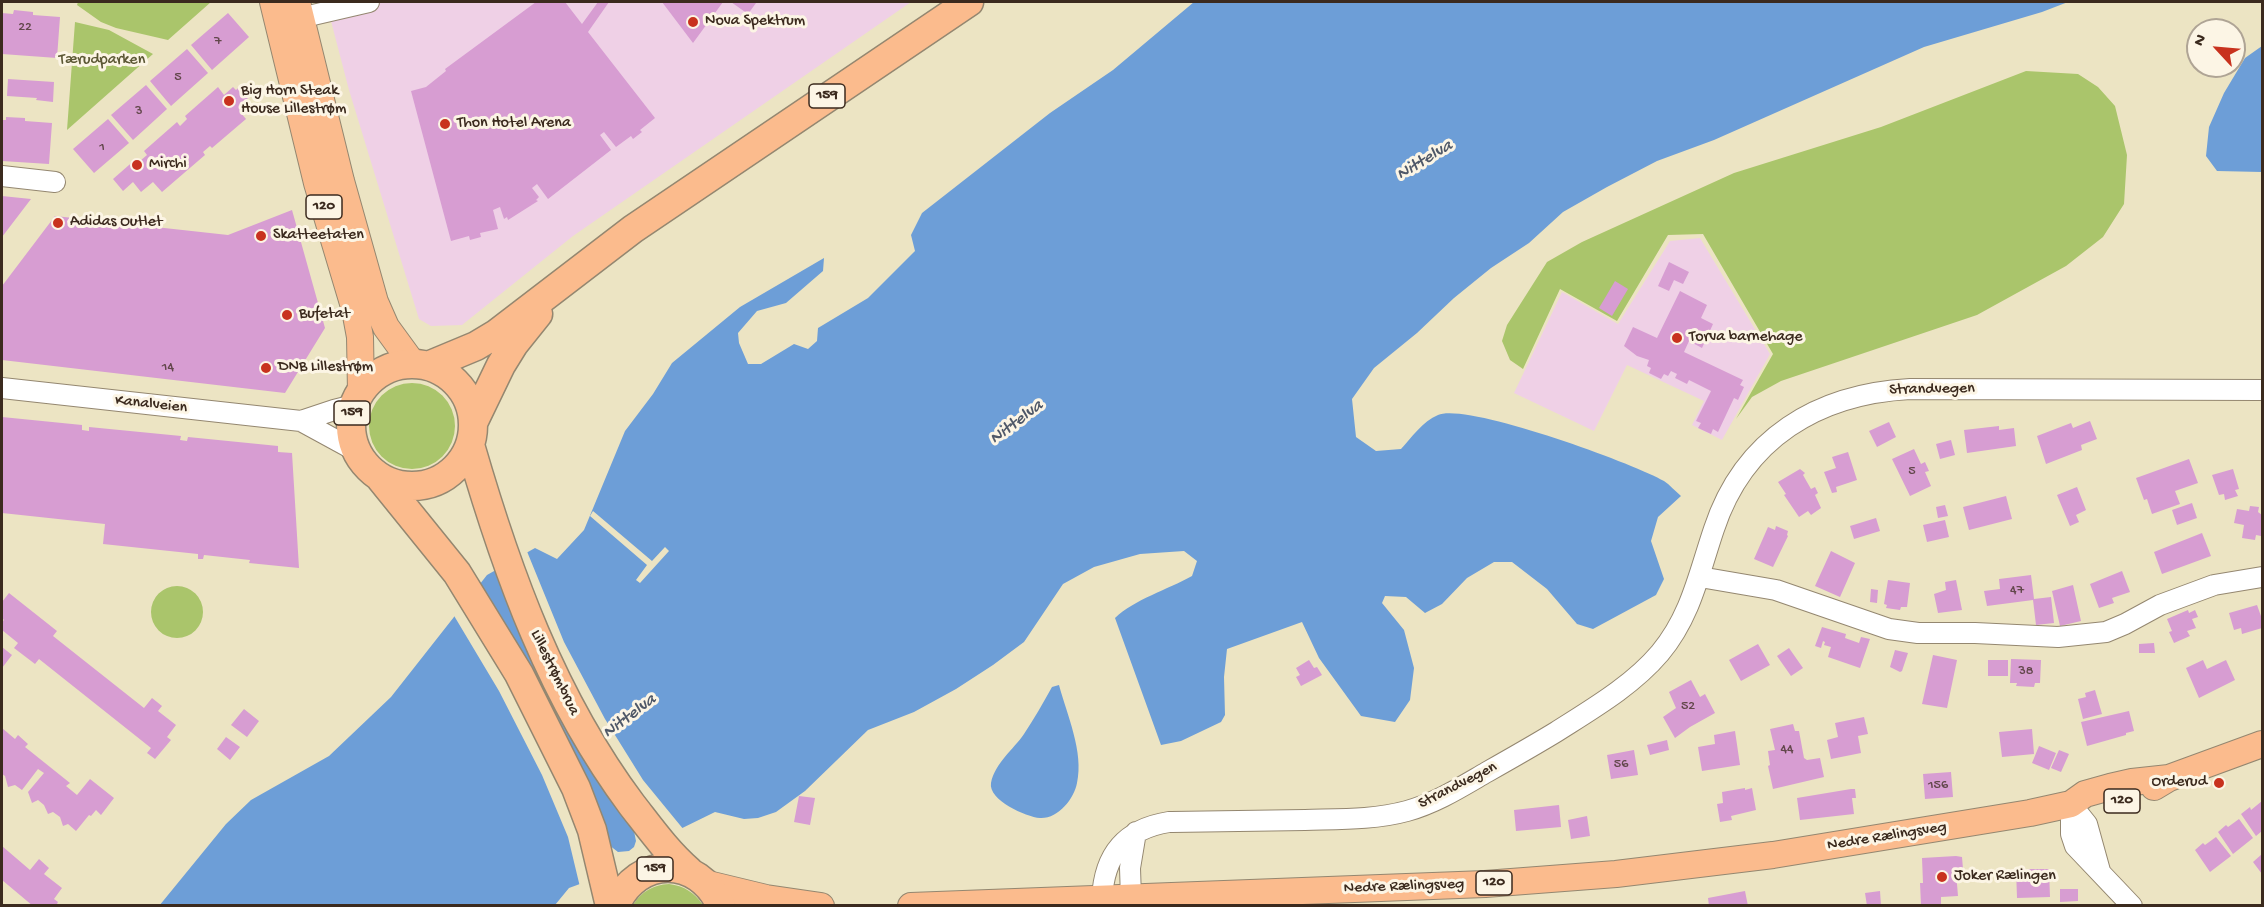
<!DOCTYPE html>
<meta charset="utf-8">
<style>
body{margin:0}
#map{position:relative;width:2264px;height:907px;overflow:hidden;background:#ece4c3;font-family:"Gochi Hand",sans-serif}
canvas{display:block}
.frame{position:absolute;inset:0;border:3px solid #3b2a1e;pointer-events:none}
.north{position:absolute;left:2186px;top:18px;width:60px;height:60px;box-sizing:border-box;background:#fcf5e5;border:2px solid #afa495;border-radius:50%;rotate:296deg;font-size:16px;font-weight:700;line-height:24px;text-align:center;color:#3b2a1e}
.north::after{content:'';display:block;margin:auto;width:21px;height:27px;background:#c8321e;clip-path:polygon(50% 0,100% 100%,50% 72%,0 100%)}
</style>
<div id="map">
<canvas width="2264" height="907"></canvas>
<div class="frame"></div>
<div class="north">N</div>
</div>
<script>
const c = document.querySelector('canvas').getContext('2d');
c.lineJoin = 'round';
function fillPath(path, color) { c.fillStyle = color; c.fill(path, 'evenodd'); }
function stroke(path, color, width, dash) { c.strokeStyle = color; c.lineWidth = width; c.lineCap = dash ? 'butt' : 'round'; c.setLineDash(dash || []); c.stroke(path); }
function label(font, color, halo, rows, align = 'center') {
  c.font = font + ' "Gochi Hand",sans-serif'; c.lineWidth = 6; c.setLineDash([]); c.textBaseline = 'middle'; c.strokeStyle = halo; c.fillStyle = color; for (const [text, x, y, turn = 0] of rows) {
    c.save(); c.translate(x, y); c.rotate((+turn || 0) * Math.PI / 180); c.textAlign = isNaN(turn) ? turn : align; if (halo) c.strokeText(text, 0, 0); c.fillText(text, 0, 0); c.restore();
  }
}
fillPath(new Path2D(`
 M326,2H911L573,236L462,325L431,326L419,319L349,90Z
 M1700,238L1770,354L1722,440L1692,425L1704,401L1627,365L1594,431L1514,393L1562,292L1618,324L1670,241Z`), '#efd0e6');
fillPath(new Path2D(`
 M78,2H211L168,40L116,28L101,22L77,5Z
 M75,22L109,30L153,54L67,130Z
 M2026,71L2078,74L2098,87L2115,106L2127,155L2124,204L2103,237L2066,266L1977,315L1781,381L1752,397L1736,419L1773,354L1703,234L1668,235L1617,321L1560,289L1523,369L1510,360L1502,341L1507,325L1547,262L1582,242L1734,173L1881,127Z
 M369 426a43 43 0 1 1 86 0a43 43 0 1 1-86 0Z
 M151 612a26 26 0 1 1 52 0a26 26 0 1 1-52 0Z
 M669,884C684,886 694,892 703,905H633C642,891 653,885 669,884Z`), '#aac56b');
fillPath(new Path2D(`
 M1194,2H2068L2042,12L1924,47L1714,140L1657,161L1607,187L1563,212L1529,243L1491,268L1454,298L1417,333L1374,368L1352,399L1356,437L1376,451L1401,449C1411,438 1423,421 1438,415C1466,402 1633,463 1664,481C1670,485 1675,491 1681,496L1658,517L1651,541L1664,579L1656,595L1593,629L1577,624L1547,589L1512,562H1494L1467,578L1442,604L1425,613L1406,597L1385,596L1382,603L1404,630L1414,668L1410,700L1395,722L1361,716L1319,658L1302,622L1227,649L1224,677L1225,715L1221,722L1181,741L1161,745L1115,618C1135,599 1167,590 1192,576L1197,561L1184,551L1140,554L1094,567L1063,584L1024,642L993,665L956,689L914,712L868,730L805,791L776,812L758,818L744,819L715,812L617,860L588,881L569,888L555,905L159,906L226,824L251,800L329,756L391,697L487,575L535,548L557,559L584,530L625,431L653,394L672,363L740,307L824,258L823,271L786,303L757,311L738,333L739,343L748,364H761L794,344L808,349L817,341L818,328L868,298L915,251L911,235L922,213L1050,113L1113,70Z
 M2262,46V172L2217,171L2206,156L2209,127L2224,93L2245,58Z
 M1059,685C1067,715 1084,752 1077,783C1074,799 1058,819 1040,818C1026,817 988,800 991,783C995,763 1013,750 1024,734C1034,719 1043,703 1052,687Z`), '#6d9ed7');
fillPath(new Path2D(`
 M593,511L652,561L665,547L669,551L640,583L636,580L647,565L590,516Z
 M526,549L564,642L605,719L643,780L684,830L619,862L590,883L580,887L568,837L542,775L499,691L453,614L478,582L529,665L552,708L574,753L609,845L618,852L629,851L634,847L636,841L634,831L594,775L533,663L494,568Z`), '#ece4c3');
fillPath(new Path2D(`
 M536,2H565L582,24L598,2H609L588,32L655,118L640,130L642,132L633,139L631,136L616,147L604,132L600,135L611,150L548,199L537,184L532,188L539,197L536,200L538,201L508,220L507,217L504,219L500,207L493,210L498,229L480,233L481,237L470,240L469,236L451,241L411,91L426,87L446,71L445,69Z
 M662,2H723L693,43Z
 M731,2H755L756,3L748,14Z
 M14,10L33,12V15L60,17L57,58L2,54V13L13,14Z
 M228,13L249,37L212,70L191,45Z
 M187,49L208,73L171,106L150,81Z
 M8,79L54,82L53,102L36,100L37,98L7,96Z
 M146,85L167,109L133,140L111,115Z
 M218,87L224,95L233,87L236,90L239,87L248,98L245,101L249,105L240,112L246,119L212,148L210,146L203,152L205,155L162,192L153,182L141,192L133,182L123,191L113,179L137,158L140,161L147,155L144,151L177,122L180,126L187,119L185,116Z
 M6,117L25,118V121L52,123L49,164L2,161V120H6Z
 M108,119L129,143L94,173L73,149Z
 M2,196L31,199L2,237Z
 M292,210L325,328L285,393L2,360V286L55,216L228,235Z
 M1669,262L1689,272L1683,284L1674,280L1669,291L1658,286Z
 M1615,281L1628,289L1612,316L1599,308Z
 M1680,291L1707,305L1701,318L1713,324L1702,348L1689,341L1684,352L1743,380L1740,385L1744,387L1738,400L1734,398L1718,432L1713,429L1711,434L1698,428L1701,423L1696,421L1711,391L1689,380L1687,384L1675,378L1677,374L1671,371L1668,376L1664,374L1661,379L1649,373L1651,368L1647,366L1649,360L1637,356L1624,346L1633,327L1657,338Z
 M2,417L82,425V430L89,431V427L181,436L180,440L187,441L188,437L278,446V452L292,453L299,568L249,563L250,560L204,555L203,559H198V554L103,544L105,524L2,513Z
 M2090,421L2097,439L2081,445L2082,450L2046,464L2037,436L2071,423L2073,428Z
 M1889,422L1896,437L1877,447L1869,431Z
 M1999,426V430L2014,428L2016,446L1967,453L1964,430Z
 M1951,440L1955,455L1940,459L1936,444Z
 M1914,449L1921,464L1925,462L1929,471L1925,472L1931,486L1910,496L1892,459Z
 M1848,452L1857,480L1836,487L1837,492L1832,493L1824,472L1836,468L1832,457Z
 M2189,459L2198,483L2175,491L2180,504L2152,514L2147,499L2144,500L2136,478Z
 M1800,469L1805,473L1803,475L1811,489L1815,487L1818,493L1815,495L1821,508L1811,515L1808,511L1799,517L1784,495L1786,494L1778,482Z
 M2233,469L2239,489L2235,490L2238,496L2225,500L2224,494L2219,495L2212,475Z
 M2077,487L2086,510L2076,515L2079,522L2070,526L2057,495Z
 M2006,496L2012,519L1969,530L1963,507Z
 M2192,503L2197,518L2177,525L2172,510Z
 M1945,505L1948,516L1938,518L1936,507Z
 M2250,506L2259,507L2258,512L2262,515V533L2261,536L2256,535L2255,540L2242,538L2244,525L2234,523L2237,509L2249,511Z
 M1876,518L1880,531L1854,539L1850,526Z
 M1945,520L1949,537L1927,542L1923,525Z
 M1776,526L1788,531L1787,535L1788,536L1773,567L1754,559L1768,527L1775,530Z
 M2202,533L2211,556L2162,574L2154,552Z
 M1831,551L1855,563L1840,597L1815,586Z
 M2122,571L2130,592L2112,598L2114,603L2099,608L2090,584Z
 M2031,575L2034,599L2051,597L2054,623L2036,625L2033,600L1987,606L1984,591L2000,589L1999,579Z
 M1888,580L1910,583L1907,607H1901L1900,610L1886,608L1887,605L1884,604Z
 M1956,580L1962,610L1938,613L1934,594L1946,590L1945,582Z
 M2073,585L2081,621L2060,626L2052,591Z
 M1871,589L1878,590L1877,603L1870,602Z
 M9,593L57,631L53,636L144,708L152,698L162,706L158,711L176,725L167,737L171,740L155,759L147,753L151,748L39,659L35,664L14,648L18,643L2,630V622L4,620L2,618V602Z
 M2257,605L2262,619V628L2242,634L2241,628L2234,630L2229,613Z
 M2188,610L2189,613L2195,610L2198,617L2192,619L2196,628L2187,631L2190,636L2174,643L2169,632L2172,631L2167,619Z
 M1822,627L1846,634L1845,638L1859,643L1861,637L1870,639L1860,668L1828,657L1831,647L1824,645L1825,642L1823,641L1821,648L1815,646Z
 M2154,643L2155,653H2139V644Z
 M1758,644L1770,665L1741,681L1729,660Z
 M2,647L12,655L2,668Z
 M1789,648L1803,668L1791,676L1777,656Z
 M1895,650L1908,653L1902,671L1900,672L1890,667Z
 M1933,655L1957,660L1947,708L1922,704Z
 M2011,659L2041,660L2040,683H2035L2034,687L2016,686L2017,683H2010Z
 M1309,660L1314,668L1317,667L1322,675L1301,686L1296,677L1300,675L1296,668Z
 M1988,660H2008V676H1988Z
 M2203,660L2207,669L2226,660L2235,680L2199,698L2186,668Z
 M1691,680L1700,697L1705,694L1715,713L1690,727L1675,738L1663,717L1676,708L1669,692Z
 M2095,690L2102,714L2083,719L2078,699L2086,697L2085,693Z
 M244,709L259,721L247,737L231,725Z
 M2129,711L2134,731L2126,733V735L2087,746L2081,722Z
 M1864,717L1868,734L1858,736L1861,753L1831,759L1827,740L1838,737L1835,723Z
 M1793,724L1795,731H1799L1804,758L1807,760L1820,758L1824,777L1773,789L1768,766L1770,765L1768,751L1775,750L1770,729Z
 M2,728L15,739L18,735L28,744L25,747L70,783L66,786L77,795L90,779L114,798L101,815L96,810L91,816L89,815L76,831L68,824L63,826L60,817L53,812L48,814L44,805L38,800L32,803L28,792L44,773L38,769L22,790L15,785L8,787L5,776L2,774Z
 M2032,729L2034,754L2002,757L1999,732Z
 M1735,731L1740,765L1702,771L1698,747L1715,744L1714,735Z
 M226,737L240,747L230,760L217,749Z
 M1667,740L1669,750L1650,755L1647,745Z
 M2039,746L2056,753L2049,770L2032,763Z
 M1634,750L1638,775L1611,779L1607,755Z
 M2059,750L2069,754L2061,772L2051,768Z
 M1951,772L1953,797L1925,799L1923,774Z
 M1745,788V790L1752,788L1756,810L1731,816L1732,820L1720,822L1717,804L1723,803L1722,792Z
 M1851,789H1855L1856,798H1852L1854,814L1800,820L1797,798Z
 M799,796L815,798L810,825L794,822Z
 M2262,801V831L2256,836L2241,814L2250,807L2251,810Z
 M1559,805L1561,827L1516,831L1514,810Z
 M1587,816L1590,836L1571,839L1568,820Z
 M2239,819L2253,838L2233,854L2218,832L2226,825L2228,827Z
 M2216,837L2231,856L2210,872L2195,850L2203,843L2205,845Z
 M2,846L30,870L39,859L49,868L44,874L62,888L54,899L58,902L56,906H33L2,880Z
 M2262,854V874L2253,862Z
 M1956,856L1962,857L1963,869H1960L1961,872H1956L1958,896L1941,897V904L1921,905L1920,883H1923L1922,858Z
 M2016,869H2049L2050,897L2017,898Z
 M2060,889H2078V901L2060,902Z
 M1745,891L1748,906H1709L1708,898Z
 M1880,891L1881,906H1867L1865,893Z`), '#d79dd2');
const minor = new Path2D(`
 M287,21L369,2
 M2,176L55,182
 M2,388L301,421L356,451
 M301,421L334,410L354,405
 M1700,577L1776,590L1889,629L1918,633H1975L2058,637L2106,632L2125,624L2160,605L2214,585L2262,577
 M2071,804V834L2075,846L2132,906
 M2071,804L2087,824L2100,871
 M1131,898L1130,868L1136,832
 M1102,899C1104,855 1125,829 1169,822C1214,821 1259,821 1305,820C1339,819 1374,820 1407,811C1436,803 1461,787 1487,772C1510,759 1533,746 1556,732C1592,709 1632,686 1660,653C1691,616 1699,573 1714,529C1744,438 1818,394 1910,389L2262,390`);
const major = new Path2D(`
 M273,2L317,183L355,310L360,337L361,392
 M297,2L341,181L375,302L386,327L413,364
 M2154,787L2169,778L2262,744
 M708,884L766,898L821,906
 M911,906L1485,884L1616,874L1773,855L2030,813L2071,804L2085,794L2110,787L2132,782L2169,778`);
const highway = new Path2D(`
 M351 425a61 61 0 1 1 122 0a61 61 0 1 1-122 0Z
 M428,366L476,346L496,334L633,229L969,2
 M473,423L501,365L514,344L538,314
 M470,445C507,573 552,698 632,805C650,828 667,852 689,871
 M381,479L457,573L519,674L576,788L592,830L610,906
 M615,906C638,855 698,855 721,906`);
stroke(minor, '#948770', 22);
stroke(major, '#948770', 28);
stroke(highway, '#948770', 31);
stroke(minor, '#fff', 20);
stroke(major, '#fbbb8d', 26);
stroke(highway, '#fbbb8d', 28);
for (const [x, y, r, color] of [
 [693,22,6,"#c8321e"],
 [229,101,6,"#c8321e"],
 [445,124,6,"#c8321e"],
 [137,165,6,"#c8321e"],
 [58,223,6,"#c8321e"],
 [261,236,6,"#c8321e"],
 [287,315,6,"#c8321e"],
 [1677,338,6,"#c8321e"],
 [266,368,6,"#c8321e"],
 [2219,783,6,"#c8321e"],
 [1942,877,6,"#c8321e"]
]) { const dot = new Path2D(); dot.arc(x, y, r, 0, 2 * Math.PI); c.fillStyle = color; c.fill(dot); stroke(dot, '#fcf5e5', 2); }
label('14px', '#62474b', null, [
 ["22",25,28],
 ["7",218,42],
 ["5",178,78],
 ["3",139,112],
 ["1",102,148],
 ["14",168,368],
 ["5",1912,472],
 ["47",2017,591],
 ["38",2026,672],
 ["52",1688,707],
 ["44",1787,750],
 ["56",1621,765],
 ["156",1938,786]
]);
for (const [x, y, w] of [
 [827,96,36],
 [324,207,36],
 [352,413,36],
 [2122,801,36],
 [655,869,36],
 [1494,883,36]
]) { const box = new Path2D(); box.roundRect(x - w / 2, y - 12, w, 24, 4.5); c.fillStyle = '#fcf5e5'; c.fill(box); stroke(box, '#3b2a1e', 1.5); }
label('bold 15px', '#3b2a1e', null, [
 ["159",827,96],
 ["120",324,207],
 ["159",352,413],
 ["120",2122,801],
 ["159",655,869],
 ["120",1494,883]
]);
label('16px', '#3b2a1e', '#fcf5e5', [
 ["Nova Spektrum",705,22],
 ["Big Horn Steak",241,92],
 ["House Lillestrøm",241,110],
 ["Thon Hotel Arena",457,124],
 ["Mirchi",149,165],
 ["Adidas Outlet",70,223],
 ["Skatteetaten",273,236],
 ["Bufetat",299,315],
 ["Torva barnehage",1689,338],
 ["DNB Lillestrøm",278,368],
 ["Orderud",2207,783,"right"],
 ["Joker Rælingen",1954,877]
], 'left');
label('16px', '#5c5835', '#fcf5e5', [
 ["Tærudparken",102,61]
]);
label('16px', '#3b2a1e', '#fcf5e5', [
 ["Strandvegen",1932,390,-1],
 ["Kanalveien",151,405,6],
 ["Lillestrømbrua",554,673,64],
 ["Strandvegen",1458,786,-27],
 ["Nedre Rælingsveg",1887,837,-9],
 ["Nedre Rælingsveg",1404,887,-2]
]);
label('italic 18px', '#4f5868', '#fcf5e5', [
 ["Nittelva",1425,161,-31],
 ["Nittelva",1017,423,-37],
 ["Nittelva",630,717,-37]
]);
</script>
